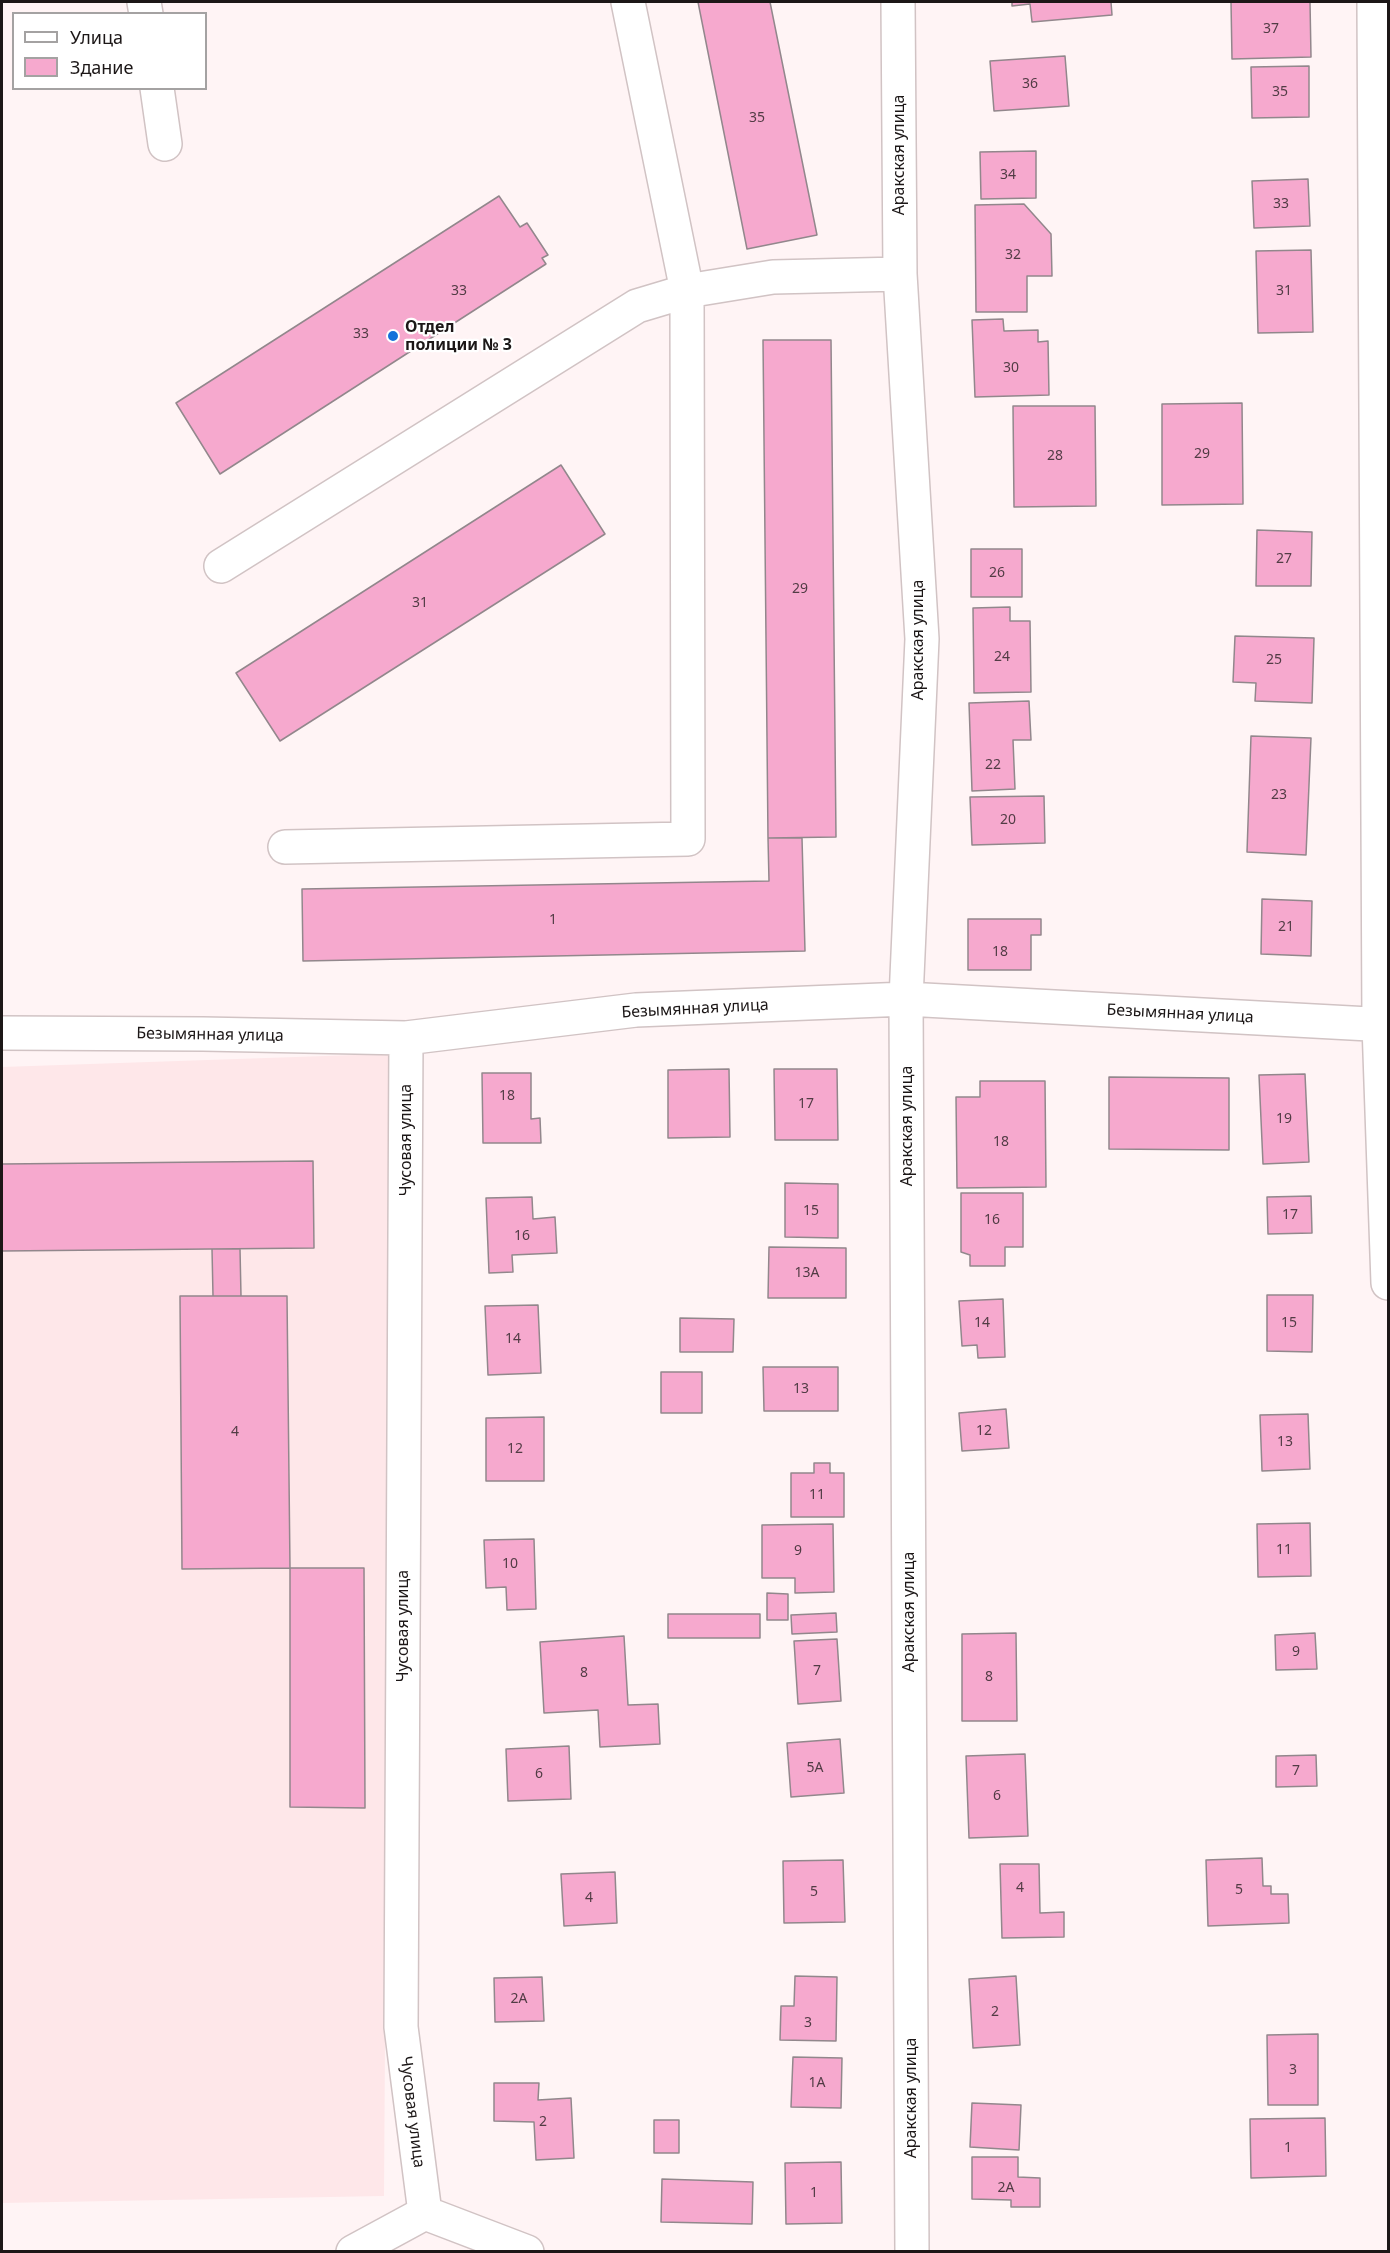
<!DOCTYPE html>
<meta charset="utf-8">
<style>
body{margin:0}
#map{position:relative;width:1390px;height:2253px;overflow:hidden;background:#fff4f5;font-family:"Noto Sans",sans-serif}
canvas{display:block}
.frame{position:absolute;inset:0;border:3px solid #1c1717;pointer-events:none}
.legend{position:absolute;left:12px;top:12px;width:195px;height:78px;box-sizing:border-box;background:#fff;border:2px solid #a4a2a2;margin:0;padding:8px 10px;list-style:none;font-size:18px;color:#1c1717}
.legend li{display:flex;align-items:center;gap:12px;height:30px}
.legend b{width:30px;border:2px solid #a4a2a2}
</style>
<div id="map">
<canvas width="1390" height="2253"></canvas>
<div class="frame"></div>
<ul class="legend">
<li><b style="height:8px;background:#fff"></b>Улица</li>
<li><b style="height:16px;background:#f6a9ce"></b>Здание</li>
</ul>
</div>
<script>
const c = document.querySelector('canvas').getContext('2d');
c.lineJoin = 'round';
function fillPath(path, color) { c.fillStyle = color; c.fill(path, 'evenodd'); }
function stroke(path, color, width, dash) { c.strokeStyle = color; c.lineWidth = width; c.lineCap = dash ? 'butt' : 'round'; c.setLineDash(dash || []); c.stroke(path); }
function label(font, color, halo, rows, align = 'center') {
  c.font = font + ' "Noto Sans",sans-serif'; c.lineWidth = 4.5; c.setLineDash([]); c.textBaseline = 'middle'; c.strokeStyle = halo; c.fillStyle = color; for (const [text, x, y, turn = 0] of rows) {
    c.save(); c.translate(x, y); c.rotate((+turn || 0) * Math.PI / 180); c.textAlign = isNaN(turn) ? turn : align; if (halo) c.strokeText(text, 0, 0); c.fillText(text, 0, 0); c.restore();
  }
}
fillPath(new Path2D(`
 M413,1053L385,2041L384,2196L2,2203V1067Z`), '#fee7e9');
const building = new Path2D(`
 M698,2H770L817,235L747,249Z
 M1012,2H1111L1112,15L1032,22L1030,4L1012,6Z
 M1231,2H1310L1311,57L1232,59Z
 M1065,56L1069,106L994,111L990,61Z
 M1309,66V117L1252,118L1251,67Z
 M1036,151V198L981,199L980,152Z
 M1308,179L1310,226L1254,228L1252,181Z
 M499,196L520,227L527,223L548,255L542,258L546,264L220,474L176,403Z
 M1024,204L1051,234L1052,276H1027V312H976L975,205Z
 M1311,250L1313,332L1258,333L1256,251Z
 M1003,319L1004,331L1038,330V342L1048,341L1049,395L975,397L972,320Z
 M763,340H831L836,837L768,838Z
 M1242,403L1243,504L1162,505V404Z
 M1013,406H1095L1096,506L1014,507Z
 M561,465L605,534L280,741L236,673Z
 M1257,530L1312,532L1311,586H1256Z
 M971,549H1022V597H971Z
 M1010,607V621H1030L1031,692L974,693L973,608Z
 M1235,636L1314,638L1312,703L1255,701L1256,683L1233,682Z
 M1029,701L1031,740H1013L1015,789L972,791L969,703Z
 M1251,736L1311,738L1306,855L1247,852Z
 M1044,796L1045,843L972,845L970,797Z
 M768,838H802L805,951L303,961L302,889L769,881Z
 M1262,899L1312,901L1311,956L1261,954Z
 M968,919H1041V935H1031V970H968Z
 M729,1069L730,1137L668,1138V1070Z
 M774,1069H837L838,1140H775Z
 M482,1073H531V1119L540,1118L541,1143H483Z
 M1305,1074L1309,1162L1263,1164L1259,1075Z
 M1109,1077L1229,1078V1150L1109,1149Z
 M980,1081H1045L1046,1187L957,1188L956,1097H980Z
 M313,1161L314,1248L2,1251V1164Z
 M785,1183L838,1184V1238L785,1237Z
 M961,1193H1023V1247H1005V1266H970V1255L961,1252Z
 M1311,1196L1312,1233L1268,1234L1267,1197Z
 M532,1197L533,1219L555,1217L557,1253L512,1255L513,1272L489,1273L486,1198Z
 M769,1247L846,1248V1298H768Z
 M212,1249H240L241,1296H213Z
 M1267,1295H1313L1312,1352L1267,1351Z
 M180,1296H287L290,1568L182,1569Z
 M1003,1299L1005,1357L978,1358L977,1345L962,1346L959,1301Z
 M538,1305L541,1373L488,1375L485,1306Z
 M680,1318L734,1319L733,1352H680Z
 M763,1367H838V1411H764Z
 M661,1372H702V1413H661Z
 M1006,1409L1009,1448L962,1451L959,1413Z
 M1308,1414L1310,1469L1262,1471L1260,1415Z
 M544,1417V1481H486V1418Z
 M814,1463H830V1473H844V1517H791V1473H814Z
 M1310,1523L1311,1576L1258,1577L1257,1524Z
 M833,1524L834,1592L795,1593V1578H762V1525Z
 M534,1539L536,1609L507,1610L506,1587L486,1588L484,1540Z
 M290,1568H364L365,1808L290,1807Z
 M767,1593L788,1594V1620H767Z
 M836,1613L837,1632L792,1634L791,1615Z
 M668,1614H760V1638H668Z
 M1016,1633L1017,1721H962V1634Z
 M1315,1633L1317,1669L1276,1670L1275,1635Z
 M624,1636L628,1705L658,1704L660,1744L600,1747L598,1710L544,1713L540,1642Z
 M837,1639L841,1701L798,1704L794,1641Z
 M840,1739L844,1793L791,1797L787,1743Z
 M569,1746L571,1799L508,1801L506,1749Z
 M1025,1754L1028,1836L969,1838L966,1756Z
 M1316,1755L1317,1786L1276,1787V1756Z
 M1262,1858L1263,1886H1271V1894H1288L1289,1923L1208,1926L1206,1860Z
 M843,1860L845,1922L784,1923L783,1861Z
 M1000,1864H1039L1040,1913L1064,1912V1937L1002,1938Z
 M615,1872L617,1923L564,1926L561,1874Z
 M795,1976L837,1977L836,2041L780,2040L781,2006H794Z
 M1016,1976L1020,2045L973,2048L969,1979Z
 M542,1977L544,2021L495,2022L494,1978Z
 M1318,2034V2105H1268L1267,2035Z
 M793,2057L842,2058L841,2108L791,2107Z
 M494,2083H539L538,2100L571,2098L574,2158L536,2160L534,2122L494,2121Z
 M972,2103L1021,2105L1019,2150L970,2147Z
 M1325,2118L1326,2176L1251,2178L1250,2119Z
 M654,2120H679V2153H654Z
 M972,2157H1018V2177L1040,2178V2207H1011V2200L972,2199Z
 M841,2162L842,2223L786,2224L785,2163Z
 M662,2179L753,2182L752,2224L661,2222Z`);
fillPath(building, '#f6a9ce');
stroke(building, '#92878c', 1.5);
const minor = new Path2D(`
 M144,2L146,14
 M898,2L900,274L922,639L906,999L912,2252
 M1374,2L1379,1025L1388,1283
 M157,88L165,144
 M221,566L637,306L687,291L773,277L900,274
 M285,847L688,839L687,291L628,2
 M2,1033L203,1034L406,1038L636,1010L906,999L1388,1025
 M406,1038L401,2027L425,2213
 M353,2252L425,2213L527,2252`);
stroke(minor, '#d1c3c4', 36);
stroke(minor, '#fff', 33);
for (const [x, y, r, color] of [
 [393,336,6,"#1371da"]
]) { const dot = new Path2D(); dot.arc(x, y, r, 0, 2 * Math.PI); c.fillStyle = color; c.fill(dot); stroke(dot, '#fff', 2); }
label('14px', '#523c45', null, [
 ["37",1271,29],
 ["36",1030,84],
 ["35",1280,92],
 ["35",757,118],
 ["34",1008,175],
 ["33",1281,204],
 ["32",1013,255],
 ["33",459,291],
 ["31",1284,291],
 ["33",361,334],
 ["30",1011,368],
 ["29",1202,454],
 ["28",1055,456],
 ["27",1284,559],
 ["26",997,573],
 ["29",800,589],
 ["31",420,603],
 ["24",1002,657],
 ["25",1274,660],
 ["22",993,765],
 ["23",1279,795],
 ["20",1008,820],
 ["1",553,920],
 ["21",1286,927],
 ["18",1000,952],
 ["18",507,1096],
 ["17",806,1104],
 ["19",1284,1119],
 ["18",1001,1142],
 ["15",811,1211],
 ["17",1290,1215],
 ["16",992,1220],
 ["16",522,1236],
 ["13А",807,1273],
 ["14",982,1323],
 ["15",1289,1323],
 ["14",513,1339],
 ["13",801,1389],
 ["12",984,1431],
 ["4",235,1432],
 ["13",1285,1442],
 ["12",515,1449],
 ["11",817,1495],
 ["11",1284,1550],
 ["9",798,1551],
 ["10",510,1564],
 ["9",1296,1652],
 ["7",817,1671],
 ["8",584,1673],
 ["8",989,1677],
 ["5А",815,1768],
 ["7",1296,1771],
 ["6",539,1774],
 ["6",997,1796],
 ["4",1020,1888],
 ["5",1239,1890],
 ["5",814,1892],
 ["4",589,1898],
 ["2А",519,1999],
 ["2",995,2012],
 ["3",808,2023],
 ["3",1293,2070],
 ["1А",817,2083],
 ["2",543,2122],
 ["1",1288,2148],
 ["2А",1006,2188],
 ["1",814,2193]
]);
label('16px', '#1c1717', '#fff', [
 ["Аракская улица",899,155,-90],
 ["Аракская улица",918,640,-90],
 ["Безымянная улица",695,1009,-3],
 ["Безымянная улица",1180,1014,3],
 ["Безымянная улица",210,1035,1],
 ["Аракская улица",907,1126,-90],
 ["Чусовая улица",406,1140,-90],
 ["Аракская улица",909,1612,-90],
 ["Чусовая улица",403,1626,-90],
 ["Аракская улица",911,2098,-90],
 ["Чусовая улица",412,2112,83]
]);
label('bold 16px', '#1c1717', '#fff', [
 ["Отдел",405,327],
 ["полиции № 3",405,345]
], 'left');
</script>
